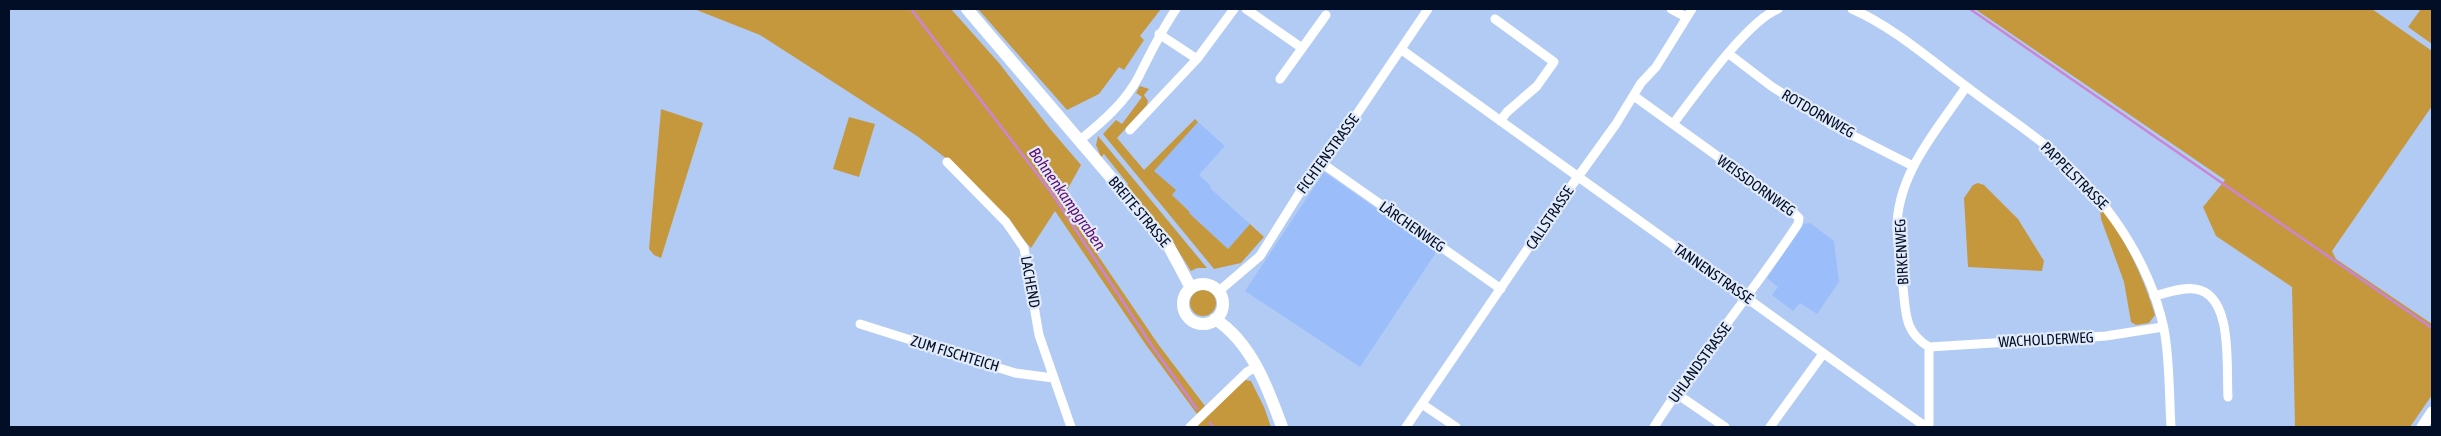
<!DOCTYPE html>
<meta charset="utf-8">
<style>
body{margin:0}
#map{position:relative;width:2441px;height:436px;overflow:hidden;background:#b2cbf5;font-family:"Asap Condensed",sans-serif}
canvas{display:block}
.frame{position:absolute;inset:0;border:10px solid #020d26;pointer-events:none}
</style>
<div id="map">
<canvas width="2441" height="436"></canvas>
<div class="frame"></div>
</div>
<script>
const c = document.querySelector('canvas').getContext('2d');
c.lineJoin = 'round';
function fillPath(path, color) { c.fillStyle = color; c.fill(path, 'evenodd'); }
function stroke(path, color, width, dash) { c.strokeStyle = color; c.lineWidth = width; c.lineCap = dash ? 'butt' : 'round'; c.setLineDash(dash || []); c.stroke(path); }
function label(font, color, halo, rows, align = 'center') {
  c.font = font + ' "Asap Condensed",sans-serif'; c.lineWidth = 4.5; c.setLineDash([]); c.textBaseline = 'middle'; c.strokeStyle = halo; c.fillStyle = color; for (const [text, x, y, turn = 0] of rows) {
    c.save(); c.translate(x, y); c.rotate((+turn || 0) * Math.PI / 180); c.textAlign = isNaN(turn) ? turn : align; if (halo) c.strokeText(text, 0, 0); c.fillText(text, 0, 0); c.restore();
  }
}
fillPath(new Path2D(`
 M1197,121L1225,146L1199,175L1211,186L1210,188L1250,224L1228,249L1188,213L1190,211L1171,195L1175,191L1153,170Z
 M1324,172L1437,251L1360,367L1245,291Z
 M1810,223L1834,241L1839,282L1817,314L1800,303L1793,311L1772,295L1778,287L1767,278L1803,224Z`), '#9bbefb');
fillPath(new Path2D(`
 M694,9H951L999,63L1051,130L1081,165L1061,201L1158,344L1205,406L1197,414L1146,345L1055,211L1031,248L979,190L947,159L917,136L760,35Z
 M978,9H1161L1140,36L1144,40L1124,70L1119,67L1099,94L1067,110Z
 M1975,9H2372L2432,51V106L2332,251L2336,259L2432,324V395L2410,427H2295L2292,287L2216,236L2203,207L2225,180Z
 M2421,9H2432V44L2408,27Z
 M1140,86L1149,89L1144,95L1148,101L1147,105L1117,138L1144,170L1195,119L1198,122L1154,171L1176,190L1172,195L1190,212L1189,213L1228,249L1250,224L1264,237L1241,263L1214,269L1103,134L1116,120L1122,124L1142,97L1136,93Z
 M661,109L703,123L661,258L654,255L649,249Z
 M849,117L875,124L859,177L833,169Z
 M1098,136L1207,268H1197L1191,271L1172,241L1126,187L1128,184L1104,154L1101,157L1096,145Z
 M1978,183L1984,185L2018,219L2044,261L2042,271L1968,267L1964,198L1973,185Z
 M2100,208H2103C2126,242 2143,275 2155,315L2149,323L2136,325L2131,322L2124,282L2101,219Z
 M1190 303a13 13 0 1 1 26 0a13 13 0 1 1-26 0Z
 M1245,380L1251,381L1264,407L1271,427H1194Z`), '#c6983e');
stroke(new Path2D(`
 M911,9L1051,192L1152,346L1197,409
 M1970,9L2432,328
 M1210,423L1213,427`), '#c985d6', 2.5);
stroke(new Path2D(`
 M1246,9L1302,48
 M1671,9L1686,17
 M1852,9C1894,27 1934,63 1971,90C1997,110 2025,128 2050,149C2104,196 2149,258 2164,329C2170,361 2169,395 2171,427
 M1495,19L1554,62L1537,86L1507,112L1500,121
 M1159,34L1197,59L1234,9
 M1402,50L1926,427
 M1729,54L1771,86L1832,125L1913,166
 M1280,79L1326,15
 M1634,96L1785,205L1799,218L1798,224C1752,294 1698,357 1654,427
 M1673,124C1695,95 1747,21 1778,9
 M1130,130L1197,59
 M1079,141C1101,123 1126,102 1139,76C1151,52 1161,31 1176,9
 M947,162L1006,222L1024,248L1039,335L1071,427
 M1323,164L1501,289
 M1219,291L1260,256L1307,181L1323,164L1428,9
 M2154,296C2167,293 2182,287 2195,289C2234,294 2226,368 2228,397
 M860,324L1015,373L1053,378
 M1929,347L2106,336L2163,327
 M1677,394L1725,427
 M1422,404L1456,427
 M1190,427L1247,372L1256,367
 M1406,427L1552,213L1616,124L1641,83L1656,67L1692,9
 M1770,427L1823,354
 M1929,427V347C1904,332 1906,313 1903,287C1901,268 1898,249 1897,230C1896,175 1937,130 1966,87`), '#fff', 9);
stroke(new Path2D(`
 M2422,427L2432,412`), '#fff', 11);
stroke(new Path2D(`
 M967,9L1167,243L1191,288
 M1183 304a20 20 0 1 1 40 0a20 20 0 1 1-40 0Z
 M1215,319C1251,342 1268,388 1282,427`), '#fff', 12);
label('15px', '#020d26', '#e2ebf9', [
 ["ROTDORNWEG",1818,114,30],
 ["FICHTENSTRASSE",1328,154,-54],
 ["PAPPELSTRASSE",2074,176,45],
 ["WEISSDORNWEG",1756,186,36],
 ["BREITE STRASSE",1139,212,50],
 ["CALLSTRASSE",1550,218,-56],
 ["LÄRCHENWEG",1412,227,35],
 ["BIRKENWEG",1902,252,-93],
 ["TANNENSTRASSE",1713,274,35],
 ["LACHEND",1030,282,80],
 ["WACHOLDERWEG",2046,340,-3],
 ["ZUM FISCHTEICH",955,354,17],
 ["UHLANDSTRASSE",1700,363,-54]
]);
label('italic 16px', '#620870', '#e2ebf9', [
 ["Bohnenkampgraben",1067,199,55]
]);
</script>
